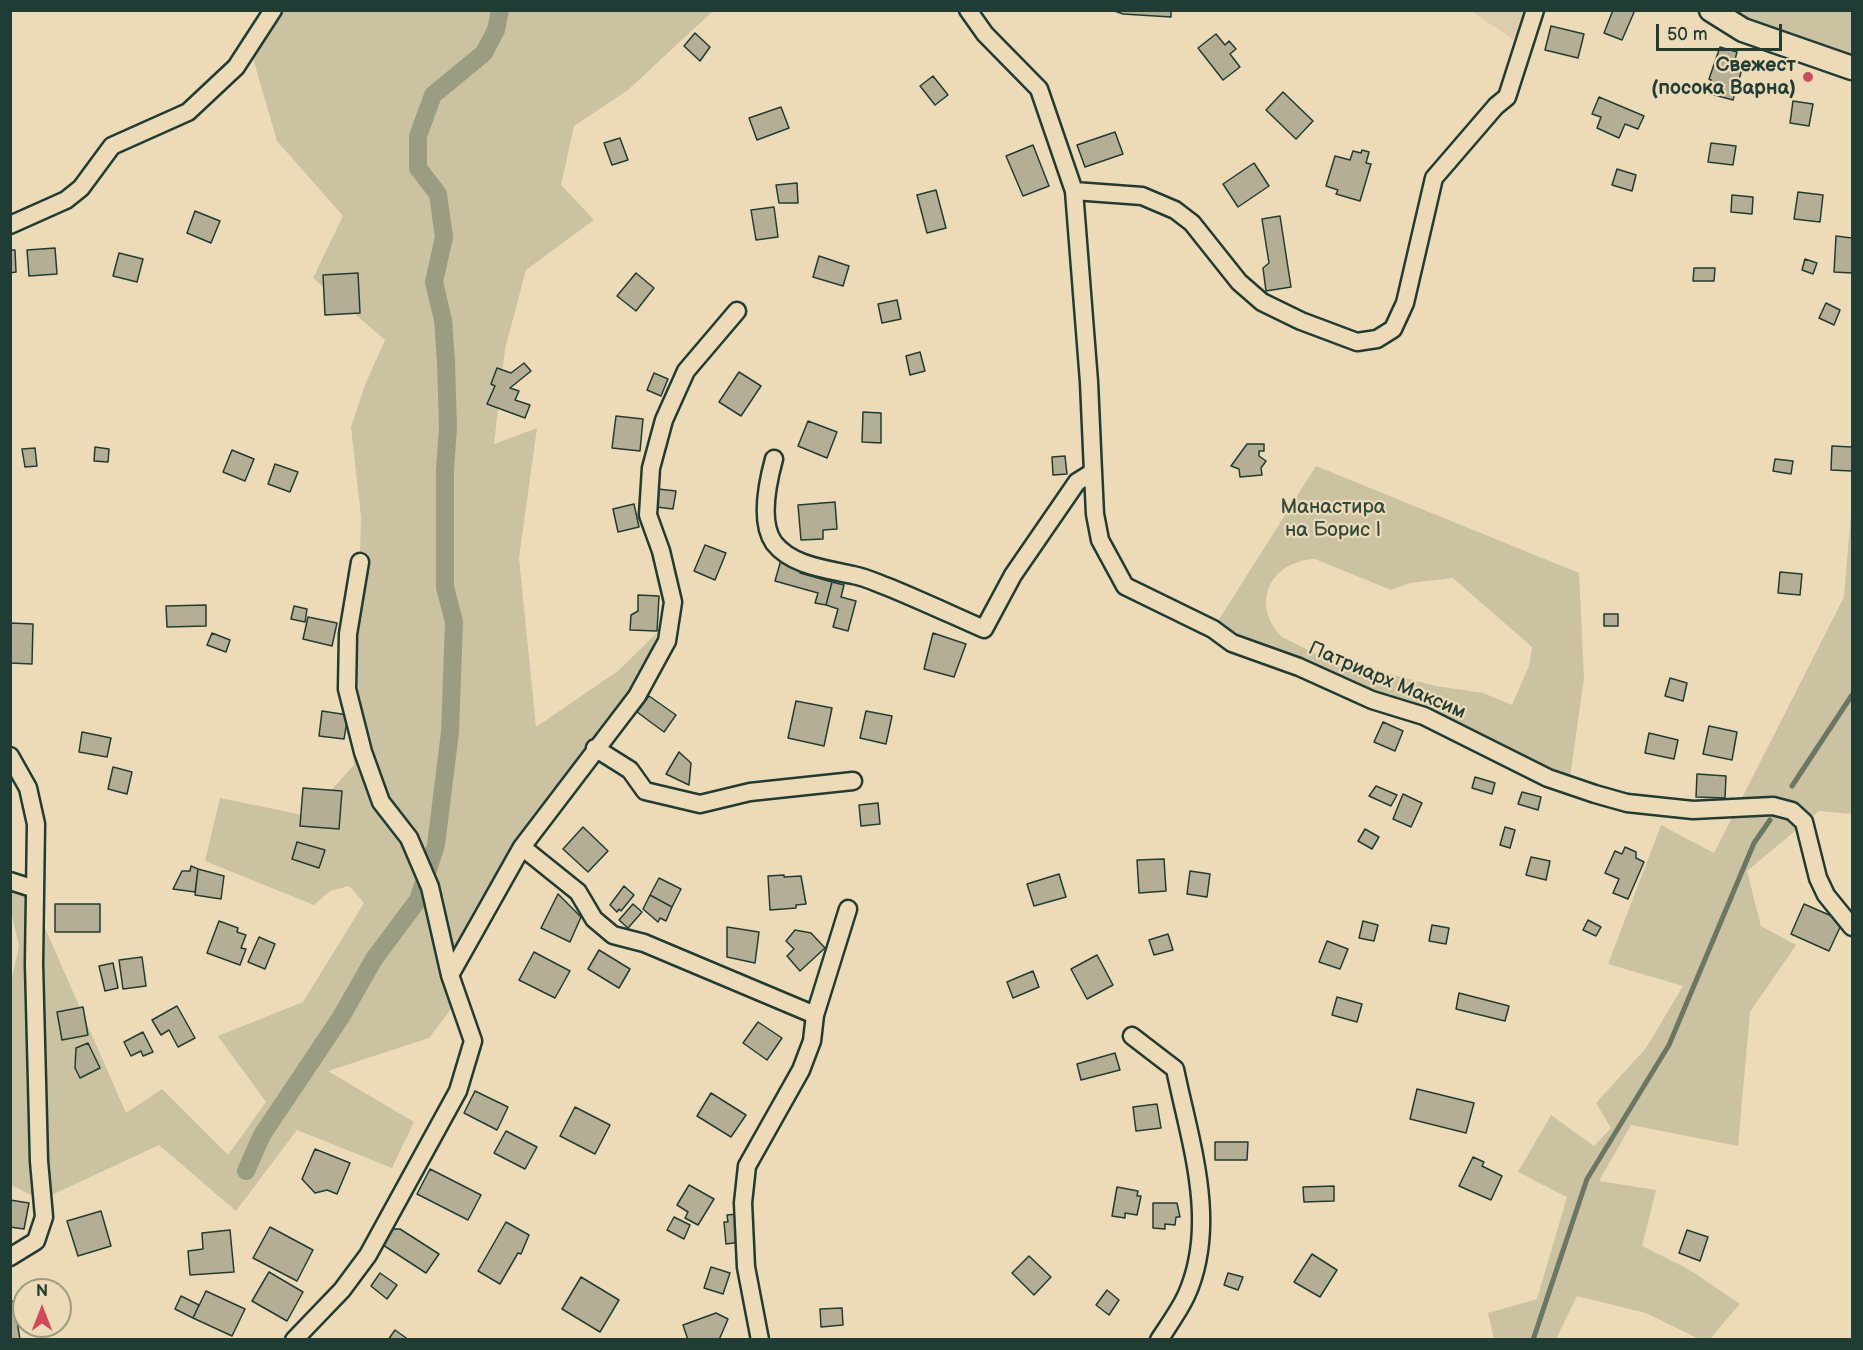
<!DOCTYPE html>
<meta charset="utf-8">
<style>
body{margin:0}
#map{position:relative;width:1863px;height:1350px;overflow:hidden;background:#eddbb8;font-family:"Balsamiq Sans",sans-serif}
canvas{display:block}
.frame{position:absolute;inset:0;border:12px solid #1f3d34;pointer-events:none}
.north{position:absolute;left:12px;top:1278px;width:60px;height:60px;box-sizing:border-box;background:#eddbb8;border:2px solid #9b9c83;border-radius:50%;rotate:0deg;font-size:16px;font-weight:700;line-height:24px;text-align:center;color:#1f3d34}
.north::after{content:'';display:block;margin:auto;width:21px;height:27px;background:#d1495b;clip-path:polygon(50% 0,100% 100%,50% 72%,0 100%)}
.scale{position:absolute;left:1656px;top:24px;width:126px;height:27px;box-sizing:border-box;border:3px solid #1f3d34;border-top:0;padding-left:8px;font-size:18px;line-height:21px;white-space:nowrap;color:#1f3d34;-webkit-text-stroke:4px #eddbb8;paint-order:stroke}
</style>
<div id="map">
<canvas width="1863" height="1350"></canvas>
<div class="frame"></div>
<div class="north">N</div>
<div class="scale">50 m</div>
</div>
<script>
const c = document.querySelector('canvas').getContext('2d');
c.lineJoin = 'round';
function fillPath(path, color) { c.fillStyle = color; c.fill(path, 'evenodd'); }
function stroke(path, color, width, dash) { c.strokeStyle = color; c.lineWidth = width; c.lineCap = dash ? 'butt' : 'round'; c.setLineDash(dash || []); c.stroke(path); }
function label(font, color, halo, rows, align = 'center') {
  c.font = font + ' "Balsamiq Sans",sans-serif'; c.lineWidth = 4.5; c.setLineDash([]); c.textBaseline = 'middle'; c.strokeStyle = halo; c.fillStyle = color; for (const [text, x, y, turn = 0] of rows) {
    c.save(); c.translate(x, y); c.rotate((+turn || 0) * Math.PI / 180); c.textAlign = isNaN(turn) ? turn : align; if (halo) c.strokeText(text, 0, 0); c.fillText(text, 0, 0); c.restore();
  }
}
fillPath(new Path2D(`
 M1471,11H1532L1523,46Z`), '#dccead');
fillPath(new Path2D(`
 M282,11H713L628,90L574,126L561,185L594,220L526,270L505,349L494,444L537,428L519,558L536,727L618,671L657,633L645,678L446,967L451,1009L429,1038L328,1071L414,1122L392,1168L297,1130L236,1211L159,1145L41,1200L11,1185L10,986L19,946L11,912V893L41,882L45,928L126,1113L162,1089L228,1155L266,1102L218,1036L303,1002L364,903L349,886L330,891L314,905L205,861L220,798L308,816L354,765L345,685L359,597L361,517L351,427L365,385L385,340L313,278L343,216L277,141L252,55Z
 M1728,11H1852V55L1730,12Z
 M1316,466L1579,573L1584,678L1569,785L1213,629ZM1315,559L1391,590L1410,583L1453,578L1532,647L1529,666L1512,705L1483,693L1436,686L1374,670L1346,669L1282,637C1249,603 1271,561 1315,559Z
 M1852,502V814L1819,811L1747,871L1761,926L1796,945L1750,1012L1738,1146L1631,1125L1599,1181L1656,1190L1642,1246L1690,1270L1740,1304L1709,1340L1699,1339L1646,1313L1577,1296L1556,1339H1494L1488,1313L1537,1299L1567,1197L1518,1172L1551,1115L1594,1146L1611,1128L1596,1103L1646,1048L1683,986L1608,964L1661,825L1714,853L1844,597Z`), '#cbc2a2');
stroke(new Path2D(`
 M1792,786L1852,695
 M1533,1340L1587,1179L1669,1045L1754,843L1770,820`), '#697763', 5);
stroke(new Path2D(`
 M246,1171L262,1135L341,1017L374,959L418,900L436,845L450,732L454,622L445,587V470L448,427L446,362L443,320L434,282L444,237L438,194L418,168V136L433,95L484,53L496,30L500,10`), '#9b9d83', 18);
const building = new Path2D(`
 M1112,10H1171V17L1123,14Z
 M1613,10H1635L1622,40L1604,33Z
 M1551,26L1584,34L1578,58L1545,50Z
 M695,33L710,47L700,61L684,46Z
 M1216,34L1225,45L1229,41L1236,49L1230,54L1240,67L1223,80L1198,48Z
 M1720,47L1737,52L1733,67L1742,69L1733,100L1707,93L1711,80L1709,79Z
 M933,76L948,95L935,105L920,86Z
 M1283,92L1313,121L1296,139L1266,110Z
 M1599,97L1644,116L1638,129L1625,124L1619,138L1597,128L1601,117L1592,114Z
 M1793,101L1813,104L1809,126L1790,123Z
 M781,107L789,128L757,140L749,118Z
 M1115,132L1123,154L1085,167L1077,145Z
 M620,138L628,160L612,165L604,143Z
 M1711,143L1736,146L1733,165L1708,162Z
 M1033,145L1049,186L1023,196L1006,156Z
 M1362,150L1369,152L1366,163L1371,164L1360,201L1336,194L1338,190L1326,186L1335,156L1350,160L1353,151L1361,153Z
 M1254,163L1269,186L1238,207L1223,184Z
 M1617,169L1636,175L1632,191L1612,185Z
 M797,183L798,203H779L776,185Z
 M936,190L946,228L927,233L917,195Z
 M1798,192L1823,195L1820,222L1794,219Z
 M1732,195L1753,197L1752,214L1731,212Z
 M774,207L778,237L756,240L751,210Z
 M195,211L220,221L211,243L187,233Z
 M1280,216L1291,287L1266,291L1263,268L1269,263L1262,219Z
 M1836,236L1852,238V273L1834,272Z
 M55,248L57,274L29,276L27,250Z
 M10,250H15L16,272L10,273Z
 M119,253L143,259L137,282L113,276Z
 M819,256L849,266L843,286L813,277Z
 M1805,259L1817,263L1813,274L1802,270Z
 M1694,268H1715L1714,281H1693Z
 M358,273L360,313L325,315L323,275Z
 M636,273L654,288L636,311L617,296Z
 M897,300L901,319L882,323L878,304Z
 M1826,303L1840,310L1834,325L1819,318Z
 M920,352L925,371L910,375L906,356Z
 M524,363L531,371L510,388L519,391L515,400L530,405L525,418L487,404L495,386L491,384L497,368L511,373Z
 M739,372L761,386L741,416L719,402Z
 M654,373L668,379L661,396L647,390Z
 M863,412L881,413V443L862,442Z
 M616,416L643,419L640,451L612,448Z
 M808,421L837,432L827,458L798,446Z
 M1247,444H1264V451H1259V456L1266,461L1261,468L1262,475L1240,477L1239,469L1231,466Z
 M1832,446L1852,447V471L1831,470Z
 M95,447L109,449L108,462L94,461Z
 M35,448L37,466L25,467L22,449Z
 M232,450L254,459L245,481L223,472Z
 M1065,456L1067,474L1053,475L1052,457Z
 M1775,459L1793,461L1791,474L1773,471Z
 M275,464L298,472L290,492L268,484Z
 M658,489L676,491L673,509L656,507Z
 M835,502L837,529L823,530V539L801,540L798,505Z
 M634,504L639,527L618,532L613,509Z
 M705,545L726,553L715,580L694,571Z
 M781,560L802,566L800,573L832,582L826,605L815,603L818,593L775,581Z
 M1780,572L1802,574L1800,595L1778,593Z
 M832,582L844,585L841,597L856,601L848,631L833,627L838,609L826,605Z
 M638,595L659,596L657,631L630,630L631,615L638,611Z
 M206,605V626L167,627L166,606Z
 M294,606L307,609L305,622L291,619Z
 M1604,614H1618V626H1604Z
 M308,617L337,623L332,646L303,639Z
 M10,623L33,624L32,664L10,663Z
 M212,633L230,640L226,652L207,645Z
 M933,633L966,644L954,677L924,669Z
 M1670,678L1687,683L1683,701L1665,696Z
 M649,696L676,715L664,732L637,712Z
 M796,701L832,708L824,746L788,738Z
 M322,711L348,715L344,739L319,736Z
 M866,711L892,716L886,744L860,738Z
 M1383,722L1403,731L1395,751L1374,742Z
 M1709,726L1737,732L1732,760L1703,754Z
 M82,732L111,738L107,757L79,752Z
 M1649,733L1678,740L1674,759L1645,753Z
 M679,752L691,763L689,785L666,774Z
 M113,767L132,772L127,794L108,789Z
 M1697,774L1726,776L1725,798L1696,797Z
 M1475,777L1495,783L1492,794L1472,788Z
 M1376,786L1397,795L1391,806L1369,796Z
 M303,788L342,791L339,829L300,826Z
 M1522,792L1541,797L1538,810L1518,804Z
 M1403,794L1422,803L1411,827L1393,819Z
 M878,803L880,824L861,826L859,805Z
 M583,827L608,851L588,872L563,849Z
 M1505,827L1515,830L1510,848L1500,845Z
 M1365,829L1379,837L1372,849L1358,841Z
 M297,842L325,850L319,868L292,859Z
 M1625,847L1636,852V858L1644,862L1628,899L1613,893L1619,879L1605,873L1615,851L1622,854Z
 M1531,857L1550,861L1546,880L1526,875Z
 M1164,859L1166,891L1139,893L1137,860Z
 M191,866L198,869L195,892L173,889L182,871H190Z
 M198,869L224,876L221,899L195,895Z
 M1190,871L1210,874L1207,897L1187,894Z
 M1059,874L1066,897L1034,906L1027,884Z
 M784,875V877L801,876L806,904L796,905V908L770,910L768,876Z
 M659,878L681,889L672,907L650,895Z
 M624,886L634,895L621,911L619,909L617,912L610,905Z
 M558,894L581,917L570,942L541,928Z
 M650,895L672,907L666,921L660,918L658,922L643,909Z
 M55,904H100V932H55Z
 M633,904L642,912L628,928L619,920Z
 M1804,904L1843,921L1829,951L1791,934Z
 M1588,920L1601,927L1596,936L1583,930Z
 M219,921L238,928L237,932L246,935L241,948L246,949L240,965L207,953Z
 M1363,921L1378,925L1374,941L1359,938Z
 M1432,925L1449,928L1446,944L1429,941Z
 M727,927L759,932L755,963L727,957Z
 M795,930L811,933L825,948L800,971L787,956L794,949L786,941Z
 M1168,934L1173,950L1154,955L1149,940Z
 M259,937L275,944L265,969L248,962Z
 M1327,941L1348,949L1340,969L1319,962Z
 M599,950L630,969L619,988L588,969Z
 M534,952L570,971L555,998L519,980Z
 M1097,955L1113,985L1087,999L1071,969Z
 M142,957L146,986L123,989L119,960Z
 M113,963L118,988L105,991L99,966Z
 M1033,971L1039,987L1013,998L1007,982Z
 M1459,993L1509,1006L1505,1021L1456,1009Z
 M1337,997L1362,1004L1357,1022L1332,1015Z
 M177,1006L195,1038L178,1047L169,1030L161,1035L152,1020Z
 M83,1007L88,1035L62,1040L57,1012Z
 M758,1022L782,1038L767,1060L743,1043Z
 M143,1032L153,1052L143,1056L141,1051L131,1056L124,1042Z
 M88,1043L100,1068L80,1078L75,1068L76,1048Z
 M1115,1053L1120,1070L1081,1080L1077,1064Z
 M1417,1089L1474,1103L1466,1133L1410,1119Z
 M475,1091L508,1107L497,1130L464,1113Z
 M711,1093L746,1115L731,1137L697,1116Z
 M1157,1104L1161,1128L1136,1131L1133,1107Z
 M575,1107L610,1125L595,1154L560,1136Z
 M506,1131L537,1147L525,1169L494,1153Z
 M1215,1142H1248L1247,1160H1215Z
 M315,1149L350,1163L337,1194L327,1190L315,1193L302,1179Z
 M1473,1157L1484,1162L1482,1166L1502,1176L1491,1200L1459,1186Z
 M430,1169L481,1195L468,1220L417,1194Z
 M689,1185L714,1199L698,1225L685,1218L688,1212L677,1205Z
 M1334,1186V1201L1304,1202L1303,1187Z
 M1117,1187L1138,1191L1137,1196H1141L1137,1215L1125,1213V1218L1112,1216Z
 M10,1200L29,1203L24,1229L10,1227Z
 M1153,1203H1177L1180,1217H1176L1175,1225L1165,1224V1229L1153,1228Z
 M101,1211L111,1246L78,1256L67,1221Z
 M738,1214L741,1242L726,1244L724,1222H728L727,1215Z
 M674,1217L690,1225L684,1239L667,1230Z
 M506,1222L529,1235L521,1254L518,1253L500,1284L478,1271Z
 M270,1227L313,1250L297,1281L253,1258Z
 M393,1229H400L439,1254L426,1273L383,1245Z
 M230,1230L234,1272L190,1275L188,1251L203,1249L202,1233Z
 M1687,1230L1708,1237L1700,1261L1679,1253Z
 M1312,1254L1337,1270L1320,1297L1294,1282Z
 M1029,1256L1051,1277L1034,1295L1012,1273Z
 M711,1267L730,1273L723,1294L704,1288Z
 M269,1272L303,1292L287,1321L252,1301Z
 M380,1273L397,1285L387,1299L371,1286Z
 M1228,1273L1243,1277L1238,1290L1224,1285Z
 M581,1277L619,1300L600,1332L562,1309Z
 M1107,1290L1119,1300L1109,1315L1096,1305Z
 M206,1291L245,1309L232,1336L193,1318Z
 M181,1296L199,1305L193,1318L175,1309Z
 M14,1301L20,1340H10V1302Z
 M842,1308L843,1325L821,1327L820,1309Z
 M716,1313L728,1319L719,1340H688L683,1325Z
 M395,1330L409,1340H388Z`);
fillPath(building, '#b4af94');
stroke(building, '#1f3d34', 1.5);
const street = new Path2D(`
 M1074,191L1142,196L1175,210L1192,223L1239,282L1262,302L1301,321L1357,342L1377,339L1393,329L1405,303L1434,178L1496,106L1507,97L1535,10
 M10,225L66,200L81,188L112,146L188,112L236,67L273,10
 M774,459C768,481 759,522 774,543C792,566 827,569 853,575C865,577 877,583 888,587C920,600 952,615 984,629L1013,575L1077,482L1093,472L1089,382L1074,191L1039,89L985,34L968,10
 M1093,472L1095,514L1100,540L1125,586L1213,629L1232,643L1299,667L1372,700L1424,716L1548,778L1595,794L1627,803L1693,810L1773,806L1792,811L1804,822L1818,878L1826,895L1852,927
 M595,748L630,770L645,791L700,804L750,792L853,781
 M10,756L28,788L36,824L34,964L39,1161L44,1217L36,1241L10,1257
 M522,847L578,892L594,919L613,935L644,943L815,1015
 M10,881L35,889
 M450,975L522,847L637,696L667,641L673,602L661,551L648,515L651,468L664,420L686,371L737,311
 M1132,1036L1175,1069C1190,1142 1219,1224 1186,1296C1179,1311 1168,1326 1159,1340
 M294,1340L342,1290L368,1255L458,1091L473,1041L450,975L430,887L409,838L381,802L363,752L347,689L348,634L360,562
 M760,1340L746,1267L743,1203L747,1166L801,1070L812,1041L815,1015L848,909`);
const secondary = new Path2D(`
 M1711,10L1743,30L1852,68`);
stroke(street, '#1f3d34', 21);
stroke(secondary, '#1f3d34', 27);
stroke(street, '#eddbb8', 16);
stroke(secondary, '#eddbb8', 22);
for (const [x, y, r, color] of [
 [1808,77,6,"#d1495b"]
]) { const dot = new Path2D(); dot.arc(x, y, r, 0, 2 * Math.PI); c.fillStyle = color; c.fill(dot); stroke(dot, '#eddbb8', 2); }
label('bold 20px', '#1f3d34', '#eddbb8', [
 ["Свежест",1796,66],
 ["(посока Варна)",1796,89]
], 'right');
label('20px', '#304a3f', '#eddbb8', [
 ["Манастира",1333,508],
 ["на Борис І",1333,531]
]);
label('20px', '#1f3d34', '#eddbb8', [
 ["Патриарх Максим",1387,681,23]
]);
</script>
